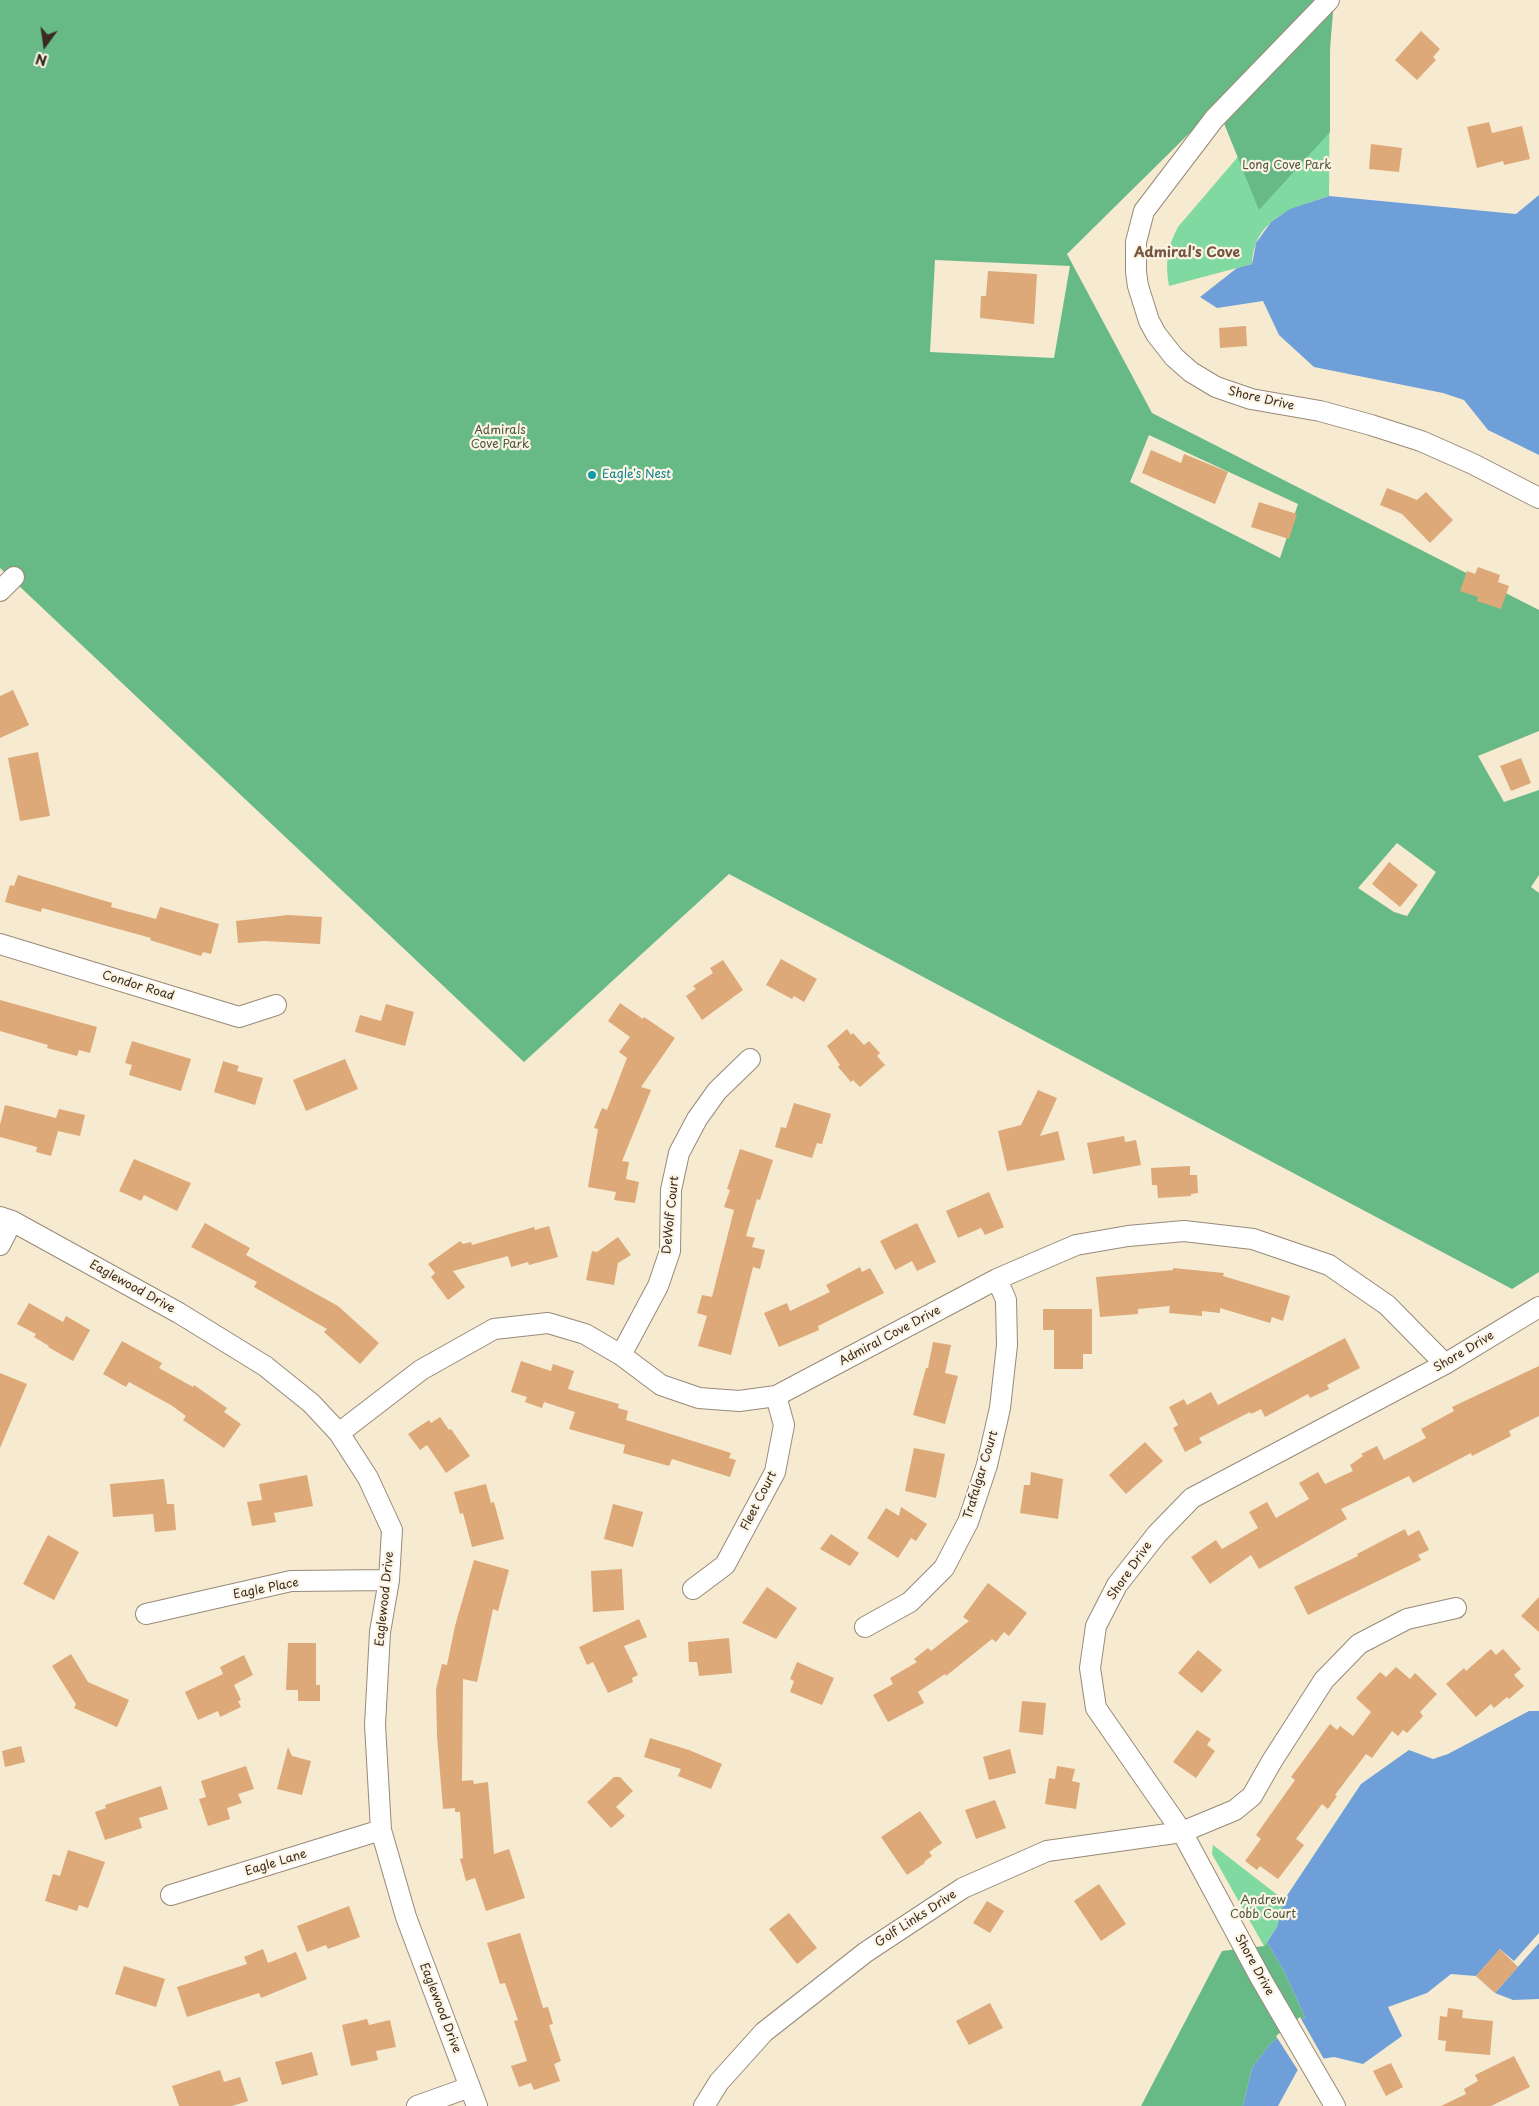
<!DOCTYPE html>
<style>
body{margin:0}
#map{position:relative;width:1539px;height:2106px;overflow:hidden;background:#f6ead1;font-family:"Playpen Sans",sans-serif}
canvas{display:block}
.north{position:absolute;left:20px;top:20px;width:50px;height:50px;-webkit-text-stroke:4px #fcf5e5;paint-order:stroke;rotate:194deg;font-size:14px;font-weight:700;line-height:20px;text-align:center;color:#3b2a1e}
.north::after{content:'';display:block;margin:auto;width:18px;height:22px;background:#3b2a1e;clip-path:polygon(50% 0,100% 100%,50% 72%,0 100%)}
</style>
<div id="map">
<canvas width="1539" height="2106"></canvas>
<div class="north">N</div>
</div>
<script>
const c = document.querySelector('canvas').getContext('2d');
c.lineJoin = 'round';
function fillPath(path, color) { c.fillStyle = color; c.fill(path, 'evenodd'); }
function stroke(path, color, width, dash) { c.strokeStyle = color; c.lineWidth = width; c.lineCap = dash ? 'butt' : 'round'; c.setLineDash(dash || []); c.stroke(path); }
function label(font, color, halo, rows, align = 'center') {
  c.font = font + ' "Playpen Sans",sans-serif'; c.lineWidth = 4.5; c.setLineDash([]); c.textBaseline = 'middle'; c.strokeStyle = halo; c.fillStyle = color; for (const [text, x, y, turn = 0] of rows) {
    c.save(); c.translate(x, y); c.rotate((+turn || 0) * Math.PI / 180); c.textAlign = isNaN(turn) ? turn : align; if (halo) c.strokeText(text, 0, 0); c.fillText(text, 0, 0); c.restore();
  }
}
fillPath(new Path2D(`
 M1330,49L1329,196C1293,208 1254,218 1252,264L1169,286C1165,264 1167,247 1178,227Z
 M1213,1845L1284,1900L1277,1927L1264,1946L1212,1854Z`), '#7fd9a0');
fillPath(new Path2D(`
 M0,0H1334L1330,49V132L1259,210L1217,106L1067,254L1152,413L1539,610V731L1478,756L1504,802L1539,790V875L1531,887L1539,893V1272L1512,1289L729,874L524,1062L0,568ZM935,260L1070,266L1054,358L930,352ZM1149,435L1298,504L1280,558L1130,482ZM1397,843L1436,872L1407,916L1394,912L1358,888Z
 M1267,1942L1284,1971L1305,2017L1270,2044L1252,2068L1243,2106H1141L1222,1951L1264,1946Z`), '#67b986');
fillPath(new Path2D(`
 M1539,195V455L1488,430L1464,400L1443,393L1314,367L1279,335L1263,301L1217,308L1200,297L1237,268L1252,264L1256,243L1271,222L1290,209L1329,196L1516,214Z
 M1529,1711H1539V1999L1513,2000L1495,1993L1476,1976L1451,1974L1427,1993L1388,2007L1402,2036L1363,2064L1334,2057L1302,2062L1278,2106H1243L1252,2068L1270,2044L1305,2017L1284,1971L1267,1942L1277,1927L1284,1900L1361,1784L1409,1750L1433,1759L1448,1754Z`), '#6f9fd8');
fillPath(new Path2D(`
 M1539,1933V1943L1495,1993L1476,1976L1500,1949L1514,1961Z
 M1300,2017L1325,2061L1303,2064L1299,2072L1276,2036Z`), '#f6ead1');
fillPath(new Path2D(`
 M1421,31L1440,49L1433,57L1436,60L1417,80L1395,60Z
 M1489,122L1492,133L1522,126L1530,159L1504,165L1503,161L1477,168L1467,127Z
 M1371,144L1402,148L1399,172L1369,169Z
 M988,271L1037,274L1034,324L980,318L981,296H986Z
 M1246,326L1247,346L1220,348L1219,328Z
 M1151,450L1181,463L1184,454L1228,472L1215,504L1142,473Z
 M1387,488L1417,500L1426,492L1453,520L1430,543L1402,514L1380,505Z
 M1259,502L1297,514L1289,539L1251,527Z
 M1478,567L1500,575L1498,582L1509,586L1501,609L1477,601L1478,597L1460,591L1467,571L1475,574Z
 M13,690L29,725L0,738V696Z
 M38,752L50,816L20,821L8,758Z
 M1521,758L1531,783L1511,791L1500,766Z
 M1389,862L1418,885L1400,907L1372,884Z
 M18,875L112,903L111,907L156,919L160,907L219,924L211,954L203,952L201,956L150,940L151,938L42,908L41,912L5,902L10,885L14,886Z
 M288,915L322,917L320,944L264,941L238,943L236,921Z
 M781,959L817,979L804,1002L794,996L792,999L766,985Z
 M723,960L743,990L702,1020L686,996L696,989L693,986L713,973L710,968Z
 M0,1000L97,1027L90,1053L79,1050L77,1056L47,1048L48,1045L0,1031Z
 M620,1003L643,1019L644,1017L675,1038L641,1087L651,1090L622,1161L629,1162L626,1179L639,1182L635,1203L614,1200L616,1192L588,1187L598,1129L594,1128L602,1108L607,1110L627,1058L619,1052L630,1037L608,1021Z
 M386,1004L414,1012L405,1046L355,1032L360,1015L381,1021Z
 M847,1029L851,1035L853,1033L864,1045L869,1041L880,1053L877,1056L885,1065L860,1087L853,1080L851,1082L838,1067L840,1065L827,1046Z
 M132,1041L191,1059L181,1091L129,1075L132,1065L125,1063Z
 M345,1059L358,1089L306,1111L293,1080Z
 M223,1061L239,1066L237,1071L263,1078L255,1105L214,1092Z
 M1038,1090L1057,1098L1040,1136L1058,1131L1065,1160L1007,1171L998,1131L1021,1125Z
 M794,1103L831,1114L822,1144L817,1143L812,1158L775,1147L781,1127L786,1128Z
 M5,1105L56,1118L59,1109L85,1115L80,1136L58,1131L51,1156L36,1152L37,1147L0,1137V1125Z
 M1124,1136L1125,1142L1136,1140L1141,1165L1093,1174L1087,1143Z
 M740,1149L773,1160L760,1200L757,1199L746,1236L755,1238L752,1247L765,1250L760,1269L753,1267L731,1355L698,1346L707,1316L697,1313L702,1295L712,1297L734,1210L724,1207L730,1190L727,1189Z
 M134,1159L191,1183L177,1211L144,1195L141,1201L119,1191Z
 M1190,1166V1175H1197L1198,1193L1191,1194V1196L1158,1198L1157,1185H1152L1151,1168Z
 M989,1192L1004,1227L985,1235L981,1228L958,1238L946,1211Z
 M205,1223L250,1248L246,1255L338,1306L379,1343L360,1364L324,1332L327,1329L254,1287L257,1282L191,1247Z
 M917,1223L936,1262L917,1271L912,1261L895,1270L880,1241Z
 M549,1226L558,1257L529,1265L528,1262L511,1267L508,1256L453,1271L465,1287L448,1300L431,1277L435,1273L428,1264L460,1241L463,1244L471,1242L472,1245L534,1227L535,1230Z
 M618,1237L631,1255L618,1263L614,1285L586,1280L592,1251L597,1252Z
 M860,1267L862,1272L870,1268L884,1293L818,1326L819,1330L779,1347L764,1313L787,1303L790,1311L830,1292L826,1285Z
 M1173,1268L1224,1273L1223,1276L1290,1296L1283,1321L1272,1317L1270,1323L1220,1308V1313L1202,1311V1316L1169,1313L1170,1306L1138,1309V1314L1100,1317L1096,1277L1173,1270Z
 M29,1303L63,1322L66,1316L90,1330L73,1361L48,1347L49,1346L34,1337L36,1334L17,1324Z
 M1043,1309H1092V1354H1083V1369H1054V1330H1043Z
 M1345,1338L1360,1368L1327,1385L1329,1389L1310,1398L1308,1394L1265,1417L1261,1409L1251,1414L1250,1412L1199,1438L1202,1443L1185,1452L1173,1428L1178,1425L1169,1407L1184,1399L1187,1405L1211,1392L1218,1405Z
 M122,1341L162,1363L159,1368L193,1387L194,1385L227,1408L224,1412L241,1424L224,1448L183,1420L186,1416L171,1405L129,1382L126,1387L103,1374Z
 M933,1342L951,1345L945,1373L958,1376L945,1424L913,1415L926,1368H928Z
 M521,1361L551,1371L553,1364L574,1371L568,1389L619,1404L618,1408L628,1411L626,1420L731,1453L729,1458L736,1460L730,1477L672,1459L669,1466L623,1453L625,1445L569,1429L575,1412L544,1402L542,1408L525,1402L527,1397L511,1392Z
 M1539,1366V1416L1509,1431L1511,1436L1472,1456L1471,1453L1413,1483L1409,1476L1341,1509L1347,1519L1259,1569L1251,1555L1210,1584L1191,1557L1216,1540L1222,1549L1258,1528L1249,1512L1267,1502L1276,1518L1309,1499L1299,1483L1318,1472L1325,1484L1353,1471L1350,1465L1363,1456L1361,1454L1377,1446L1384,1460L1426,1438L1421,1429L1454,1411L1452,1407Z
 M0,1373L27,1384L0,1448Z
 M440,1417L449,1430L451,1429L470,1456L446,1473L427,1445L420,1450L408,1434L429,1420L431,1423Z
 M1145,1442L1163,1461L1126,1494L1109,1475Z
 M914,1448L945,1454L936,1498L905,1491Z
 M1031,1472L1063,1479L1058,1519L1020,1513L1024,1485H1030Z
 M307,1475L313,1506L274,1513L276,1522L252,1526L247,1502L262,1500L259,1484Z
 M164,1479L167,1504H174L176,1530L155,1532L153,1514L113,1517L110,1484Z
 M486,1484L491,1503L494,1502L504,1539L472,1547L463,1513L460,1514L454,1492Z
 M613,1504L643,1512L633,1547L604,1539Z
 M901,1507L927,1524L916,1541L911,1538L898,1558L867,1538L886,1508L899,1516Z
 M1405,1529L1408,1536L1419,1530L1429,1550L1418,1555L1421,1560L1308,1615L1294,1587L1358,1556L1357,1554Z
 M831,1534L859,1553L850,1566L820,1549Z
 M48,1535L79,1552L54,1600L23,1584Z
 M474,1560L509,1570L498,1611L493,1609L477,1682L463,1679L462,1781L473,1780L474,1784L488,1782L494,1854L509,1849L525,1898L486,1911L475,1878L466,1881L460,1859L463,1858L460,1812H455V1808L443,1809L437,1736L436,1689L442,1664L447,1665L455,1626Z
 M622,1569L624,1610L593,1612L591,1571Z
 M988,1583L1027,1613L1009,1636L1004,1632L996,1642L992,1639L946,1676L945,1674L918,1692L924,1703L888,1722L873,1695L893,1684L890,1678L917,1662L914,1659L928,1648L931,1651L969,1621L963,1617Z
 M767,1587L797,1608L776,1639L742,1623Z
 M1539,1597V1632L1521,1616Z
 M639,1619L647,1637L624,1646L638,1675L632,1678L633,1682L608,1693L593,1662L587,1665L579,1647Z
 M729,1638L732,1673L699,1676L697,1662H689L688,1642Z
 M288,1643H316V1685H320V1701H298V1690H286Z
 M1491,1649L1496,1655L1503,1649L1521,1669L1514,1675L1524,1686L1509,1699L1507,1697L1494,1708L1491,1704L1476,1717L1446,1684L1464,1668L1466,1671Z
 M1198,1650L1222,1670L1202,1693L1178,1673Z
 M71,1654L88,1682L129,1700L117,1727L74,1708L76,1704L52,1666Z
 M244,1655L253,1675L234,1685L241,1700L238,1701L241,1707L220,1717L218,1711L198,1720L185,1692L223,1674L220,1667Z
 M797,1662L834,1678L822,1705L790,1692L794,1681L790,1679Z
 M1396,1667L1410,1679L1415,1673L1437,1694L1420,1712L1423,1716L1407,1733L1403,1730L1398,1736L1392,1731L1372,1758L1366,1754L1335,1795L1337,1796L1328,1809L1322,1804L1296,1839L1304,1845L1278,1879L1260,1866L1257,1870L1245,1861L1261,1839L1256,1835L1295,1780L1291,1777L1330,1724L1337,1730L1340,1726L1353,1736L1371,1712L1356,1698L1380,1672L1386,1677Z
 M1022,1701L1046,1703L1043,1735L1019,1732Z
 M1197,1730L1211,1739L1207,1745L1215,1751L1196,1778L1173,1762Z
 M650,1738L689,1750L722,1764L711,1789L678,1776L681,1769L644,1757Z
 M21,1746L25,1762L5,1767L2,1751Z
 M288,1747L292,1756L311,1761L302,1795L277,1789Z
 M1010,1749L1016,1773L989,1780L983,1757Z
 M246,1766L254,1789L238,1794L242,1803L227,1808L230,1819L208,1826L199,1799L206,1797L201,1781Z
 M1057,1766L1075,1769L1072,1781L1080,1783L1076,1809L1045,1804L1049,1778L1055,1779Z
 M614,1777H620L633,1791L616,1807L625,1816L611,1828L587,1802Z
 M161,1786L168,1809L139,1818L142,1828L105,1840L95,1812L106,1808L105,1805Z
 M995,1800L1006,1828L976,1839L965,1810Z
 M920,1811L942,1843L929,1852L932,1856L924,1862L925,1863L907,1875L881,1837Z
 M68,1850L105,1862L88,1908L79,1905L77,1911L45,1901L53,1874L60,1876Z
 M1099,1884L1126,1924L1101,1941L1074,1901Z
 M987,1901L1004,1911L990,1933L973,1923Z
 M349,1906L360,1937L328,1949L326,1945L307,1952L297,1926Z
 M789,1913L817,1948L797,1964L769,1929Z
 M520,1933L543,2008L548,2007L553,2024L549,2025L561,2061L554,2064L560,2081L534,2090L531,2083L519,2087L511,2066L527,2061L514,2021L518,2020L505,1983L500,1984L487,1943Z
 M263,1949L268,1963L296,1952L307,1979L261,1998L259,1993L187,2017L177,1987L247,1964L244,1957Z
 M1500,1949L1518,1967L1495,1993L1476,1976Z
 M124,1966L165,1979L156,2007L115,1994Z
 M990,2003L1003,2028L969,2045L956,2021Z
 M1448,2008L1463,2010L1462,2018L1493,2021L1490,2055L1445,2051L1446,2041L1438,2040L1440,2016L1447,2017Z
 M367,2019L369,2025L390,2020L396,2047L376,2051L378,2060L351,2066L342,2025Z
 M312,2052L318,2075L282,2085L275,2062Z
 M1514,2056L1530,2087L1491,2106H1441L1466,2094L1464,2089L1478,2081L1475,2075Z
 M1391,2063L1403,2087L1386,2096L1373,2071Z
 M220,2070L224,2082L240,2077L248,2101L232,2106H179L172,2086Z`), '#dda978');
const street = new Path2D(`
 M1329,0L1214,119L1144,211L1136,242V272L1138,286L1149,321L1156,334L1174,357L1191,372L1216,387L1251,399L1320,411L1371,425L1421,441L1473,464L1539,498
 M0,591L14,577
 M0,944L239,1017L276,1005
 M0,1217L12,1221L179,1313L265,1366L311,1403L339,1433L368,1478L392,1530L389,1580L380,1632L375,1725L381,1830L406,1917L477,2106
 M0,1245L12,1221
 M621,1355L658,1286L670,1251L671,1190L679,1153L697,1119L717,1091L750,1059
 M339,1433L421,1370L494,1329L548,1323L585,1334L621,1355L661,1385L699,1398L739,1401L776,1396L997,1279L1076,1245L1128,1236L1184,1231L1253,1239L1329,1265L1387,1305L1445,1364
 M693,1589L725,1565L775,1472L784,1425L776,1396
 M146,1614L291,1581L389,1580
 M865,1627L910,1602L944,1568L968,1522L987,1465L1000,1408L1007,1345L1006,1300L997,1279
 M171,1895L381,1830
 M417,2106L470,2087
 M704,2106L719,2082L764,2032L866,1952L963,1888L1047,1851L1182,1832L1235,1810L1252,1796L1272,1761L1324,1680L1359,1644L1407,1619L1456,1608
 M1335,2106L1260,1977L1182,1832L1096,1708L1090,1668L1096,1626L1117,1585L1157,1534L1192,1498L1445,1364L1539,1307`);
stroke(street, '#988a78', 22);
stroke(street, '#fff', 20);
for (const [x, y, r, color] of [
 [592,475,5,"#0f9aa8"]
]) { const dot = new Path2D(); dot.arc(x, y, r, 0, 2 * Math.PI); c.fillStyle = color; c.fill(dot); stroke(dot, '#fcf5e5', 2); }
label('12px', '#4c563e', '#fcf5e5', [
 ["Long Cove Park",1287,166],
 ["Admirals",500,431],
 ["Cove Park",500,445],
 ["Andrew",1263,1901],
 ["Cobb Court",1263,1915]
]);
label('12px', '#3b2a1e', '#fcf5e5', [
 ["Shore Drive",1261,399,13],
 ["Condor Road",138,986,17],
 ["DeWolf Court",671,1215,-84],
 ["Eaglewood Drive",132,1287,29],
 ["Admiral Cove Drive",890,1336,-28],
 ["Shore Drive",1464,1352,-31],
 ["Trafalgar Court",981,1475,-73],
 ["Fleet Court",759,1501,-63],
 ["Shore Drive",1130,1571,-55],
 ["Eagle Place",266,1589,-11],
 ["Eaglewood Drive",385,1599,-84],
 ["Eagle Lane",276,1863,-17],
 ["Golf Links Drive",916,1919,-33],
 ["Shore Drive",1254,1965,61],
 ["Eaglewood Drive",440,2008,69]
]);
label('12px', '#0d838f', '#fcf5e5', [
 ["Eagle's Nest",602,475]
], 'left');
label('bold 14px', '#74563e', '#fcf5e5', [
 ["Admiral's Cove",1187,253]
]);
</script>
